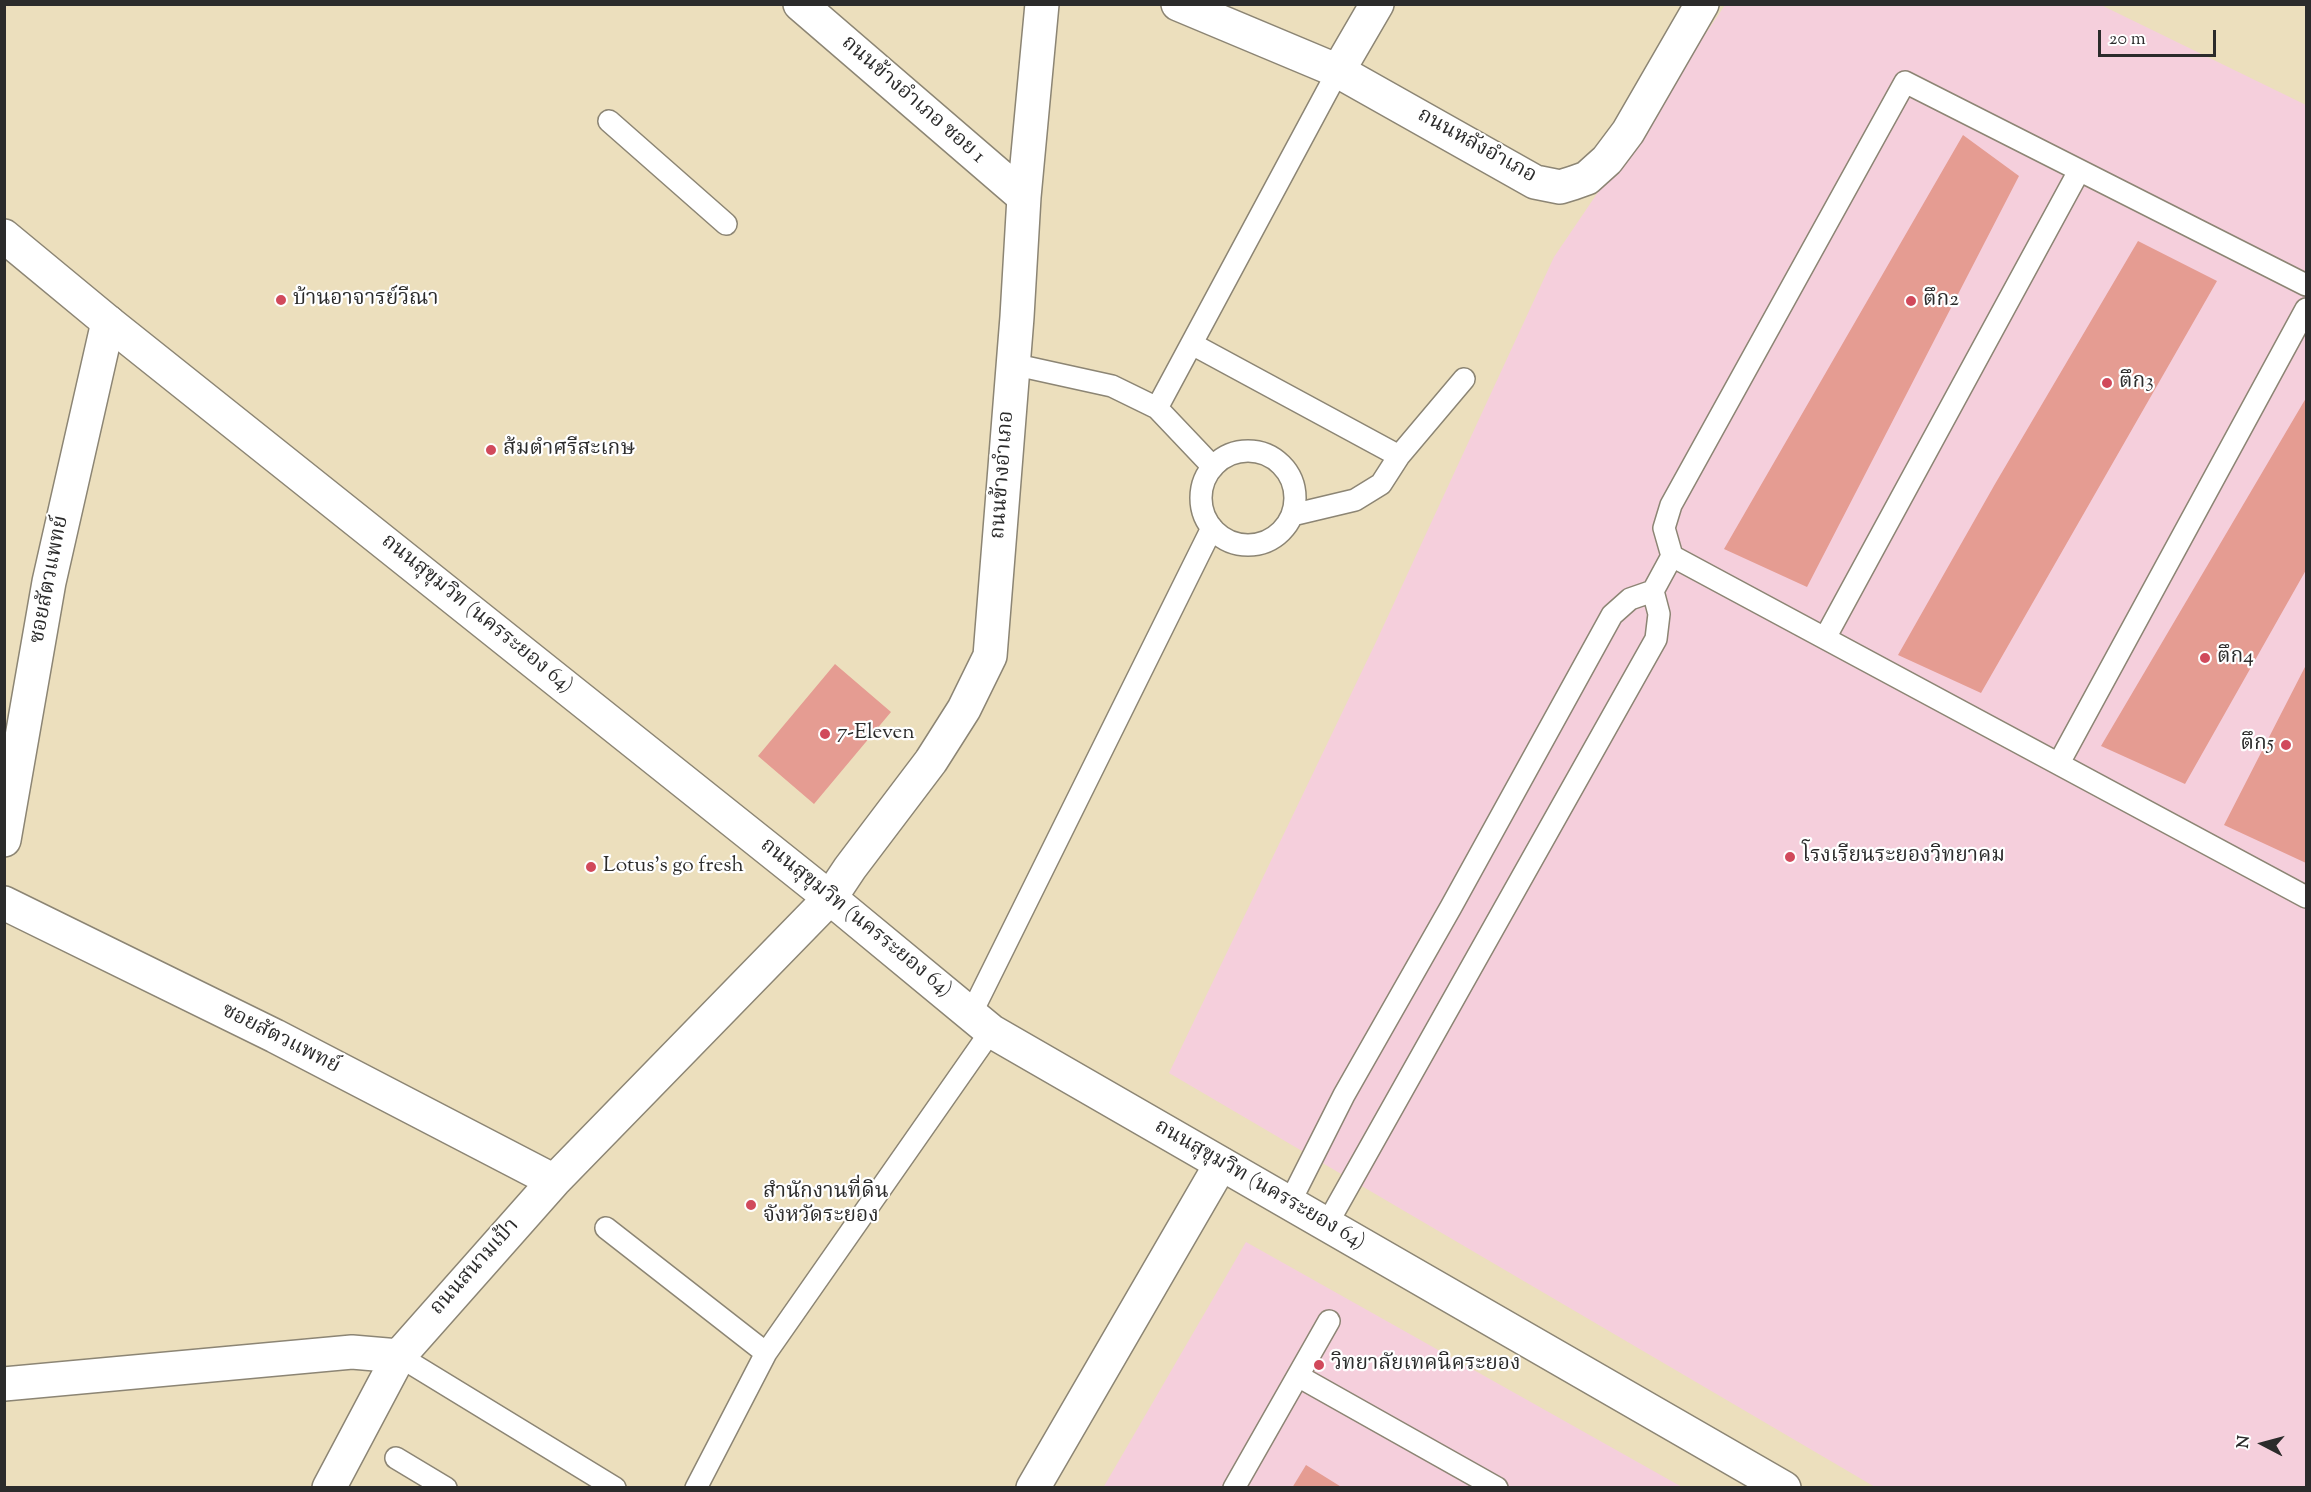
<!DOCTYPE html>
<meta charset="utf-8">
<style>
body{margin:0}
#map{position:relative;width:2311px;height:1492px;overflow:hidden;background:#ecdfbd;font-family:"Sorts Mill Goudy",serif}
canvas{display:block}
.frame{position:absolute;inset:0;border:6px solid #2b2b2b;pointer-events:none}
.north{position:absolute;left:2233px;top:1414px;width:60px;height:60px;-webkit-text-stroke:4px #fff;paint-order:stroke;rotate:276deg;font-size:16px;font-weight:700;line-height:24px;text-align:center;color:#2b2b2b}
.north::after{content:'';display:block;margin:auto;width:21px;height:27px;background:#2b2b2b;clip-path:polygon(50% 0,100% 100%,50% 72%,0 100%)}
.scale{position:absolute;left:2098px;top:30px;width:118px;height:27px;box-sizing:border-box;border:3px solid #2b2b2b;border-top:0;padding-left:8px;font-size:18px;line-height:21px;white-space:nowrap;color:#2b2b2b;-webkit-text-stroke:4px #fff;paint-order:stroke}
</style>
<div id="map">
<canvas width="2311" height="1492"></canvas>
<div class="frame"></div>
<div class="north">N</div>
<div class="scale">20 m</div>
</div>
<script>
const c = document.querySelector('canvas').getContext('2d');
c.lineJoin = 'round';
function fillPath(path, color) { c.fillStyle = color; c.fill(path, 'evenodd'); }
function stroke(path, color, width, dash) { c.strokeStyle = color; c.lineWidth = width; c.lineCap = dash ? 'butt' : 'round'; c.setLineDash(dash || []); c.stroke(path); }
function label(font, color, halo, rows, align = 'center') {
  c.font = font + ' "Sorts Mill Goudy","Noto Serif Thai",serif'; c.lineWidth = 4.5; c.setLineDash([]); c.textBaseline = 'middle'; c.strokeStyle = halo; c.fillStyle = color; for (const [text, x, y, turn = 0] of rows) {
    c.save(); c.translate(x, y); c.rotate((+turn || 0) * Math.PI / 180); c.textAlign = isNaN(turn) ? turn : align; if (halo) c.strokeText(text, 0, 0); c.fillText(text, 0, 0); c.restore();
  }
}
fillPath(new Path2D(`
 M1725,5H2101L2306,105V1487H1875L1169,1073L1376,642L1554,257Z
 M1246,1242L1682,1487L1103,1488Z`), '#f5cfdc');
fillPath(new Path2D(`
 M1963,135L2019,176L1807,587L1724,549Z
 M2138,241L2217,281L1981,693L1898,655L1995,484Z
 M2306,398V570L2185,784L2101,746Z
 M835,664L891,712L814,804L758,756Z
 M2306,665V863L2224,825Z
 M1306,1465L1343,1488H1292Z`), '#e59c92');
const lane = new Path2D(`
 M609,121L726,224
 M1192,344L1399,456
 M1012,364L1112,386L1157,408L1213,467
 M1157,408L1338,71
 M1201 498a47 47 0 1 1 94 0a47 47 0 1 1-94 0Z
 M1292,515L1355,500L1381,484L1399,456L1464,379
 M1672,556L2306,897
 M1825,638L2079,171
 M2059,763L2306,309
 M971,1014L1212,528
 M1290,1202L1344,1095L1451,907L1612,615L1630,599L1653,591L1672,556L1664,528L1671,505L1905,82L2306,285
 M1327,1224L1656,639L1659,614L1653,591
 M606,1228L766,1353
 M399,1356L615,1488
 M1298,1376L1497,1488
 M396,1458L446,1488
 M696,1488L766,1353L991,1031
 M1234,1488L1329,1321`);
const street = new Path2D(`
 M800,4L1024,197
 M1178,4L1338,71L1535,182L1560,187L1573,183L1587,178L1607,160L1628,132L1702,4
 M1338,71L1377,4
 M4,840L49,582L108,322
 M4,903L275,1036L554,1181
 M4,1384L352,1352L399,1356
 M329,1488L399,1356L554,1181L830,898L850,868L931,761L964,709L990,656L1017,317L1024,197L1042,4
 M1033,1488L1221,1164`);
const secondary = new Path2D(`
 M4,236L108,322L830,898L991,1031L1784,1488`);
stroke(lane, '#8c8574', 24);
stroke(street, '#8c8574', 36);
stroke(secondary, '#8c8574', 36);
stroke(lane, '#fff', 21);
stroke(street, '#fff', 33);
stroke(secondary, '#fff', 33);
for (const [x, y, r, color] of [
 [281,300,6,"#d1495b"],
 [1911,301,6,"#d1495b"],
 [2107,383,6,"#d1495b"],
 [491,450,6,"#d1495b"],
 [2205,658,6,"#d1495b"],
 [825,734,6,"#d1495b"],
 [2286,745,6,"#d1495b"],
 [1790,857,6,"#d1495b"],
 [591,867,6,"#d1495b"],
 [751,1205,6,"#d1495b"],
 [1319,1365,6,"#d1495b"]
]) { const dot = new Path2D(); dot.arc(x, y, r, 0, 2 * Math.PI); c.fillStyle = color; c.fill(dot); stroke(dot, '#fff', 2); }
label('21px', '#2b2b2b', '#fff', [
 ["ถนนข้างอำเภอ ซอย 1",912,101,41],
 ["ถนนหลังอำเภอ",1476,147,29],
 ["ถนนข้างอำเภอ",1004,475,-86],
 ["ซอยสัตวแพทย์",51,580,-79],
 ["ถนนสุขุมวิท (นครระยอง 64)",476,615,39],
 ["ถนนสุขุมวิท (นครระยอง 64)",855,919,39],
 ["ซอยสัตวแพทย์",280,1040,27],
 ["ถนนสุขุมวิท (นครระยอง 64)",1259,1186,30],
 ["ถนนสนามเป้า",476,1268,-48]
]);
label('21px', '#2b2b2b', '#fff', [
 ["บ้านอาจารย์วีณา",293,300],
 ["ตึก2",1923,301],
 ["ตึก3",2119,383],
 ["ส้มตำศรีสะเกษ",503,450],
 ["ตึก4",2217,658],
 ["7-Eleven",837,734],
 ["ตึก5",2274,745,"right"],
 ["โรงเรียนระยองวิทยาคม",1802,857],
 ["Lotus's go fresh",603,867],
 ["สำนักงานที่ดิน",763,1193],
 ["จังหวัดระยอง",763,1217],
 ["วิทยาลัยเทคนิคระยอง",1331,1365]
], 'left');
</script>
